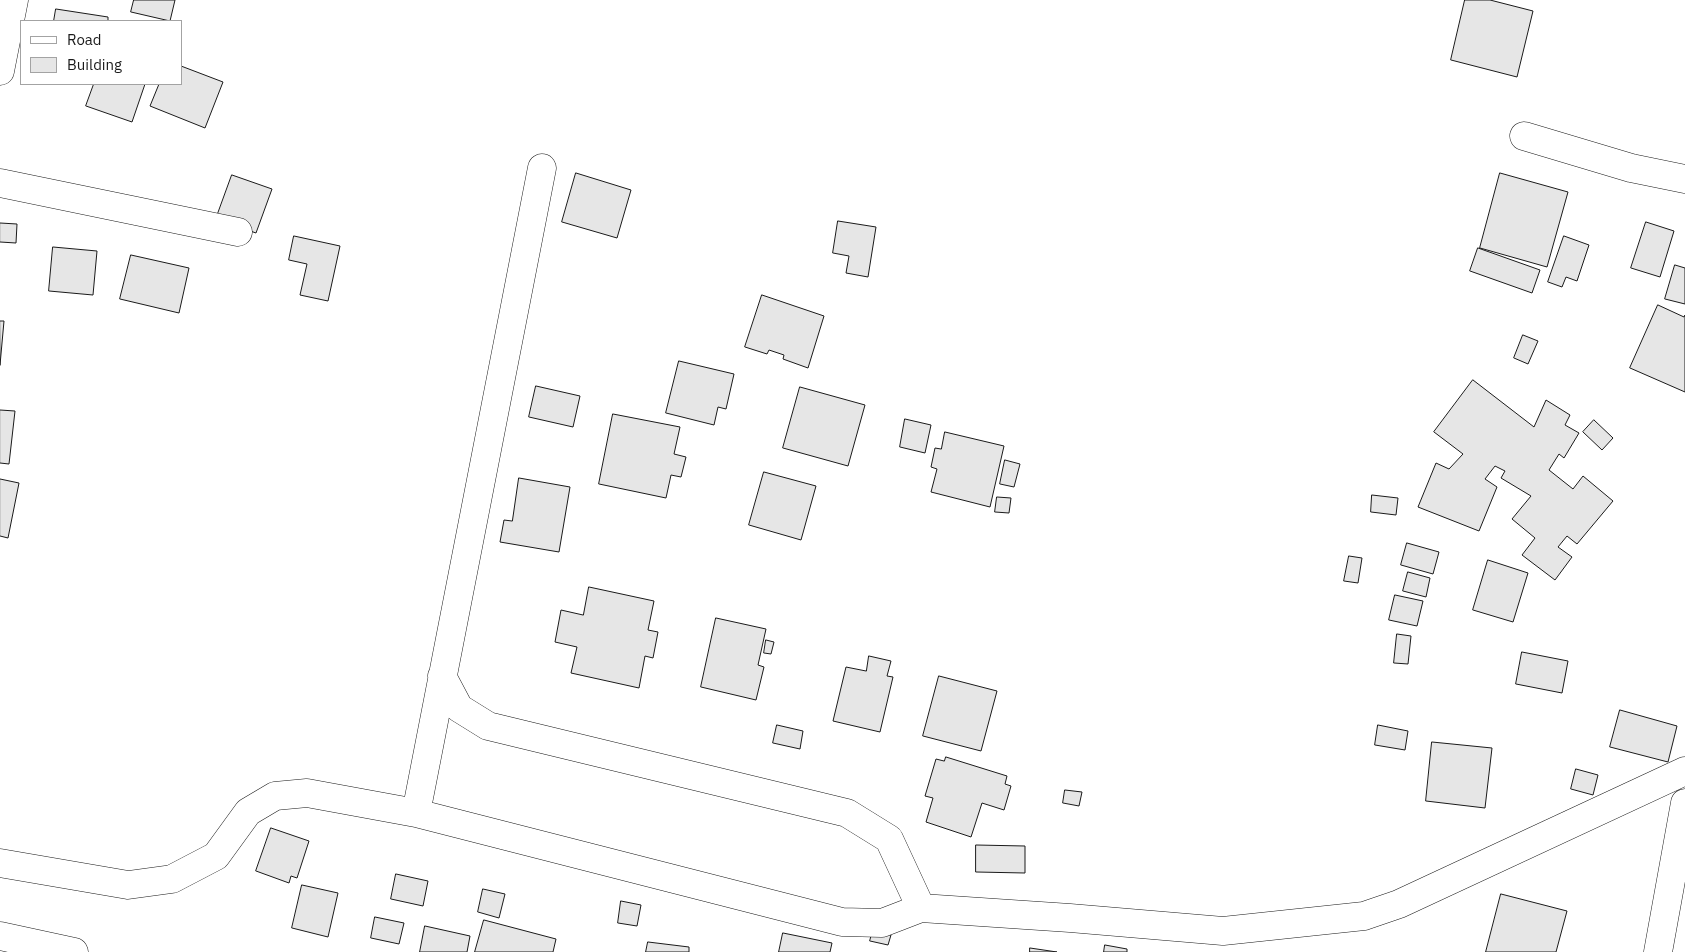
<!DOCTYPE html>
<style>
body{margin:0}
#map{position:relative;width:1685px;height:952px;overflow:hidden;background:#fff;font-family:"IBM Plex Sans",sans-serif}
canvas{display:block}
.legend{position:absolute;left:20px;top:20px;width:162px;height:65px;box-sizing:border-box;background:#fff;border:1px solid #a3a3a3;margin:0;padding:6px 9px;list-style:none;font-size:15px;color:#1a1a1a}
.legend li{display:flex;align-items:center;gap:10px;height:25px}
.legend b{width:25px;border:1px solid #a3a3a3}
</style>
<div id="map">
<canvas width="1685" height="952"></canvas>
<ul class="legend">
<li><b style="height:6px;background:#fff"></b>Road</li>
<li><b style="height:14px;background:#e6e6e6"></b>Building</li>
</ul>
</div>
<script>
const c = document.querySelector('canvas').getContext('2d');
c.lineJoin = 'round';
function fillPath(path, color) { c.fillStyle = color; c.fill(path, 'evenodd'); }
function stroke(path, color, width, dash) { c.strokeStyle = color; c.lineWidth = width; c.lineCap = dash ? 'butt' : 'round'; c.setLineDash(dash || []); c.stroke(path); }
const building = new Path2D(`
 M134,0H175L170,21L131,12Z
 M1465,0H1490L1533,11L1517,77L1451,60Z
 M56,9L108,17V21H54Z
 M181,66L223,82L205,128L150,106L159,84H181Z
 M94,84H145L132,122L86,106Z
 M576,173L631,190L617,238L562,222Z
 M1500,173L1568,192L1547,267L1480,248Z
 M232,175L272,189L256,233L216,219Z
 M838,221L876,227L868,277L846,273L849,256L833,253Z
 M1646,222L1674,231L1660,277L1631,268Z
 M0,223L17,224L16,243L0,242Z
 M294,236L340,246L328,301L300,295L307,264L289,260Z
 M1564,236L1589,245L1577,281L1566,277L1562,287L1548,282Z
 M53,247L97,251L93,295L49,291Z
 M1478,248L1540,270L1532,293L1470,271Z
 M131,255L189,268L179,313L120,299Z
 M1675,265L1685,268V304L1665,299Z
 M762,295L824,316L808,368L783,359L784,355L769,350L767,354L745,347Z
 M1658,305L1684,317L1685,315V392L1630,368Z
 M0,321H4L0,365Z
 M1523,335L1538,341L1528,364L1514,358Z
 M679,361L734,374L726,409L718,407L714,425L666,413Z
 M1473,380L1534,427L1546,400L1570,415L1565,425L1579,433L1564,458L1559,454L1549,470L1573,489L1583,476L1613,501L1577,544L1567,536L1558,547L1572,557L1555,580L1522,555L1535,538L1512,519L1531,496L1501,478L1505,471L1495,466L1485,479L1497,487L1479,531L1418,507L1436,463L1449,469L1463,454L1434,432Z
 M536,386L580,396L573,427L529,417Z
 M800,387L865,405L848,466L783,448Z
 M0,410L15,411L9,464L0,463Z
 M613,414L680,427L674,454L686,457L681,477L671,475L666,498L599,484Z
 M905,419L931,425L925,453L900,447Z
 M1594,420L1613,438L1602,450L1583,432Z
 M945,432L1004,446L990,507L931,492L937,469L931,467L935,448L941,449Z
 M1005,460L1020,464L1014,487L1000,484Z
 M764,472L816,486L801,540L749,525Z
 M519,478L570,487L559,552L500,542L504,520L512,521Z
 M0,479L19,483L8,538L0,536Z
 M1372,495L1398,498L1396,515L1371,512Z
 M997,497L1011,498L1009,513L995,512Z
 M1407,543L1439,552L1433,574L1401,565Z
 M1349,556L1362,558L1358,583L1344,581Z
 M1488,560L1528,573L1513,622L1473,610Z
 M1408,572L1430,578L1426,597L1403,591Z
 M589,587L654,601L648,630L658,632L653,658L645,656L639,688L571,673L577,647L555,642L561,610L583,615Z
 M1395,595L1423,601L1417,626L1389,620Z
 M716,618L766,629L758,665L764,667L756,700L701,687Z
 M1397,634L1411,636L1408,664L1394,663Z
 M766,640L774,642L771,654L764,653Z
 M1522,652L1568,661L1562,693L1516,684Z
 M869,656L891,661L887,676L893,677L880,732L833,721L846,667L866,671Z
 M939,676L997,691L981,751L923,736Z
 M1620,710L1677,726L1668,762L1610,747Z
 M777,725L803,731L800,749L773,743Z
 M1378,725L1408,731L1405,750L1375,745Z
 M1432,742L1492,748L1485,808L1426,801Z
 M946,757L1007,776L1005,784L1011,786L1004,810L982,803L971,837L926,822L933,798L925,796L936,759L944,761Z
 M1576,769L1598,775L1593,795L1571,789Z
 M1065,790L1082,792L1079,806L1063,803Z
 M271,828L309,841L297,878L291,876L289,883L256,871Z
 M976,845L1025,846V873L976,872Z
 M396,874L428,881L423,906L391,899Z
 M302,885L338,893L328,937L292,928Z
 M483,889L505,894L499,918L478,912Z
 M1501,894L1567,911L1556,952H1486Z
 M621,901L641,905L637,926L618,923Z
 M375,917L404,923L399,944L371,938Z
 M484,920L556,939L553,952H475Z
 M425,926L470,936L467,952H420Z
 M873,930L891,935L888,945L870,941Z
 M783,933L832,943L830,952H779Z
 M648,942L689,947V952H646Z
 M1105,945L1127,949V952H1104Z
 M1030,948L1057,952H1030Z`);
fillPath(building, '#e6e6e6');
stroke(building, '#1a1a1a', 1);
const minor = new Path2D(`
 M0,71L14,0
 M1524,136L1631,168L1685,179
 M0,183L238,232
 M442,676L459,708L488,726L847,813L889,839L921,908
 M416,813L542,168
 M0,863L128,885L172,879L216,856L248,812L275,796L307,793L416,813L842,922L882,923L921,908L1070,918L1223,931L1364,916L1399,904L1685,771
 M0,936L74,952
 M1658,952L1685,803`);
stroke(minor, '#1a1a1a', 29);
stroke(minor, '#fff', 28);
</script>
